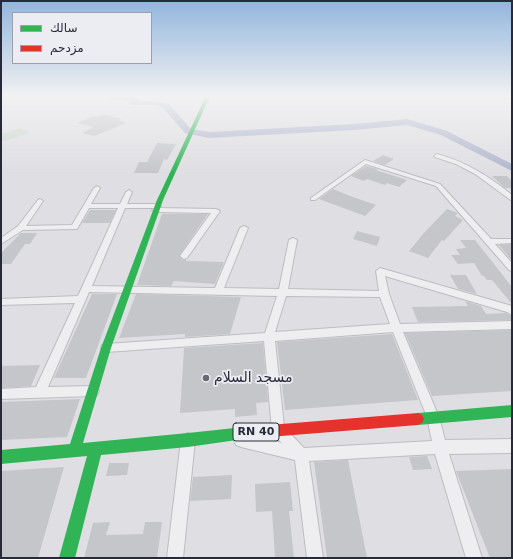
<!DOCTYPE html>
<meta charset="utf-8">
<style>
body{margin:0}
#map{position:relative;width:513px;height:559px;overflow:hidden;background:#dfdfe3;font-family:"DejaVu Sans",Cairo,sans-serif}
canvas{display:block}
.frame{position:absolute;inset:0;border:2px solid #282a3a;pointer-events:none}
.legend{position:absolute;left:12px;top:12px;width:140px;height:52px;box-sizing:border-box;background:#ecedf3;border:1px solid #9e9fa9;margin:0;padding:5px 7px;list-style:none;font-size:12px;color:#282a3a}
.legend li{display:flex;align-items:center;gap:8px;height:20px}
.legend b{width:20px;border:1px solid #9e9fa9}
</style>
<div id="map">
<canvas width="513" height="559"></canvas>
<div class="frame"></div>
<ul class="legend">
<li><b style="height:5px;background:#30b455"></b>سالك</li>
<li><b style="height:5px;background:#e5322d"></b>مزدحم</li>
</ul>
</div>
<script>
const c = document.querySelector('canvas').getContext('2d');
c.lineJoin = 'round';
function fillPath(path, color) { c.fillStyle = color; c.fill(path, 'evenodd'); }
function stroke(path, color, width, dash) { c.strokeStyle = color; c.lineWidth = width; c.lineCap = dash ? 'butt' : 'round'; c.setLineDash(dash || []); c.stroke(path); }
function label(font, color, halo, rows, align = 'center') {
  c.font = font + ' "DejaVu Sans",Cairo,sans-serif'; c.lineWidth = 3.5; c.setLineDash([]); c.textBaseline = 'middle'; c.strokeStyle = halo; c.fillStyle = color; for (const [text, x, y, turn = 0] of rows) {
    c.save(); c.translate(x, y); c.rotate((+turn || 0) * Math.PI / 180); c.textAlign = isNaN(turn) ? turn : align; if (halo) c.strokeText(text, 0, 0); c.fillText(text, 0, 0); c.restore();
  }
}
fillPath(new Path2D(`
 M20,128L30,133L1,142V134Z`), '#cdd6cf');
fillPath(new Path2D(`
 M106,96L133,97H136L138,101H157L169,104L191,129L209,132L354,124L407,119L447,131L512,164V171L441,135L407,125L354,130L209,138L185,133L163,108L156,105H132L130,101L110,98Z`), '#afb6cc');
fillPath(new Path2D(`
 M103,114L122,119L119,120L126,123L94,136L82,133L94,127L77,123L94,116L95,117Z
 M157,143L176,144L167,160L164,159L158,173H134L139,162H147Z
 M383,155L394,159L385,165L373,161Z
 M366,166L378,169L376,170L407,180L399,187L387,183L385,185L367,179L364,181L351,176Z
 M492,176H507L512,181V188H505Z
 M333,189L350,196L376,205L365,216L319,199Z
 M447,209L458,213L455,216L463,220L444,241L442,240L428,258L409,251L424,233Z
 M90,210H116L110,223H82Z
 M162,214H208L179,256L183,260H186V261L224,262L215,284L174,281L171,286L137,285Z
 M357,231L380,237L377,246L353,239Z
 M21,233H37L30,244H25L11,264H1V253Z
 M460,240H475L494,264L512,287V304L492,280H487L484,276H482L474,263L458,264L451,255H460L456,249L466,248Z
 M512,244V261L499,245Z
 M450,275H466L477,294L458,289Z
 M92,294H117L86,378H54Z
 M136,294L241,297L230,334L185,337V334L119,338Z
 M465,301L481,306L486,314L506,313L512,316V320L418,322L412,307L468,306Z
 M512,330V391L432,396L405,333Z
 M392,334L418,400L285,410L277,342Z
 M263,343L268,402L256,403L257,415L235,417V409L180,413L184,348Z
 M40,365L31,386L1,388V366Z
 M80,399L67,437L1,440V402Z
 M427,456L432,469L413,470L409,457Z
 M348,460L367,558H327L314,462Z
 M109,463H129L127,475L106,476Z
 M64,467L38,558H1V471Z
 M512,469V558H490L456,471Z
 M232,475L231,499L190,501L193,477Z
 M290,482L293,511H289L294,558H275L272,511L256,512L255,484Z
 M110,522L106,535L143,534L145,522H162L157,558H84L93,523Z`), '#c5c6ca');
const street = new Path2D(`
 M437,154C466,162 489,176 512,195V201L475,174L456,164L435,157L434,156Z
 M365,160L440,184L491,239H512V243L495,244L512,263V271L509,270L436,186L366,164L315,200H311V198Z
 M97,186L100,188L91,204H120L126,192L129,190L132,192L127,204H157L161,206L158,208L216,209L220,211L187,258L184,259L180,256L211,213L156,212L152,210L155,208H125L92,286L215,288L240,228L244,226L248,228L224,288L279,289L289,240L293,238L297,240L288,289L379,291L376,271L380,268L512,306V315L507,312L385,276L389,294L400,324L512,321V329L403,332L439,417L445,440L512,439V453L449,454L482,558H466L435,454L309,461L323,558H307L295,460L241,447L236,445L234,440L236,435L241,433L282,443L273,434L272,430L264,341L106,352L102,351L101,348L102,345L106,344L265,333L277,296L89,292L48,387L93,386L97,387L99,391L97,395L93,396L1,399V389L36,387L75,303L1,305V299L78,296L118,208H89L77,229L23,230L1,244V238L18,226L38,200L40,199L43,201L26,226L72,225L94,188ZM286,296L380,297L390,324L275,332ZM393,332L427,417L432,441L304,448L284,427L275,341Z
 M188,433L193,435L195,440L183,558H167L181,440L183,435Z`);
stroke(street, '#bdbdc1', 2);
fillPath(street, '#eeeef0');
fillPath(new Path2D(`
 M206,96H210L163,200L111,348L83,443L188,433L244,427L249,429L250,433L249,437L244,439L188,447L101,455L75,558H59L87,456L1,464V450L70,444L101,348L157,200Z
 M512,405V417L418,425L414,423L412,419L414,415L418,413Z`), '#30b455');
fillPath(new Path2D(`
 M418,413L422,415L424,419L422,423L418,425L244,439L239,437L238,433L239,429L244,427Z`), '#e5322d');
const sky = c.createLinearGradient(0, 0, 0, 174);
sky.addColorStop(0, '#91b5dd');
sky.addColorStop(0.55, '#f1f1f2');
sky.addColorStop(1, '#f1f1f200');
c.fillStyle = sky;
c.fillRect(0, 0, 513, 174);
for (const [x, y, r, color] of [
 [206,378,4,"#686975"]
]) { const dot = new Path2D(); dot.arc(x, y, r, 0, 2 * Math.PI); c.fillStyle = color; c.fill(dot); stroke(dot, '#ecedf3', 1.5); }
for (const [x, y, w] of [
 [256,432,46]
]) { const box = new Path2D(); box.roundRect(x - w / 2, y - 9, w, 18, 3); c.fillStyle = '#ecedf3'; c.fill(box); stroke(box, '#282a3a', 1); }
label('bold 11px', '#282a3a', null, [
 ["RN 40",256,432]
]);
label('14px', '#282a3a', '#ecedf3', [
 ["مسجد السلام",214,378]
], 'left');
</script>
